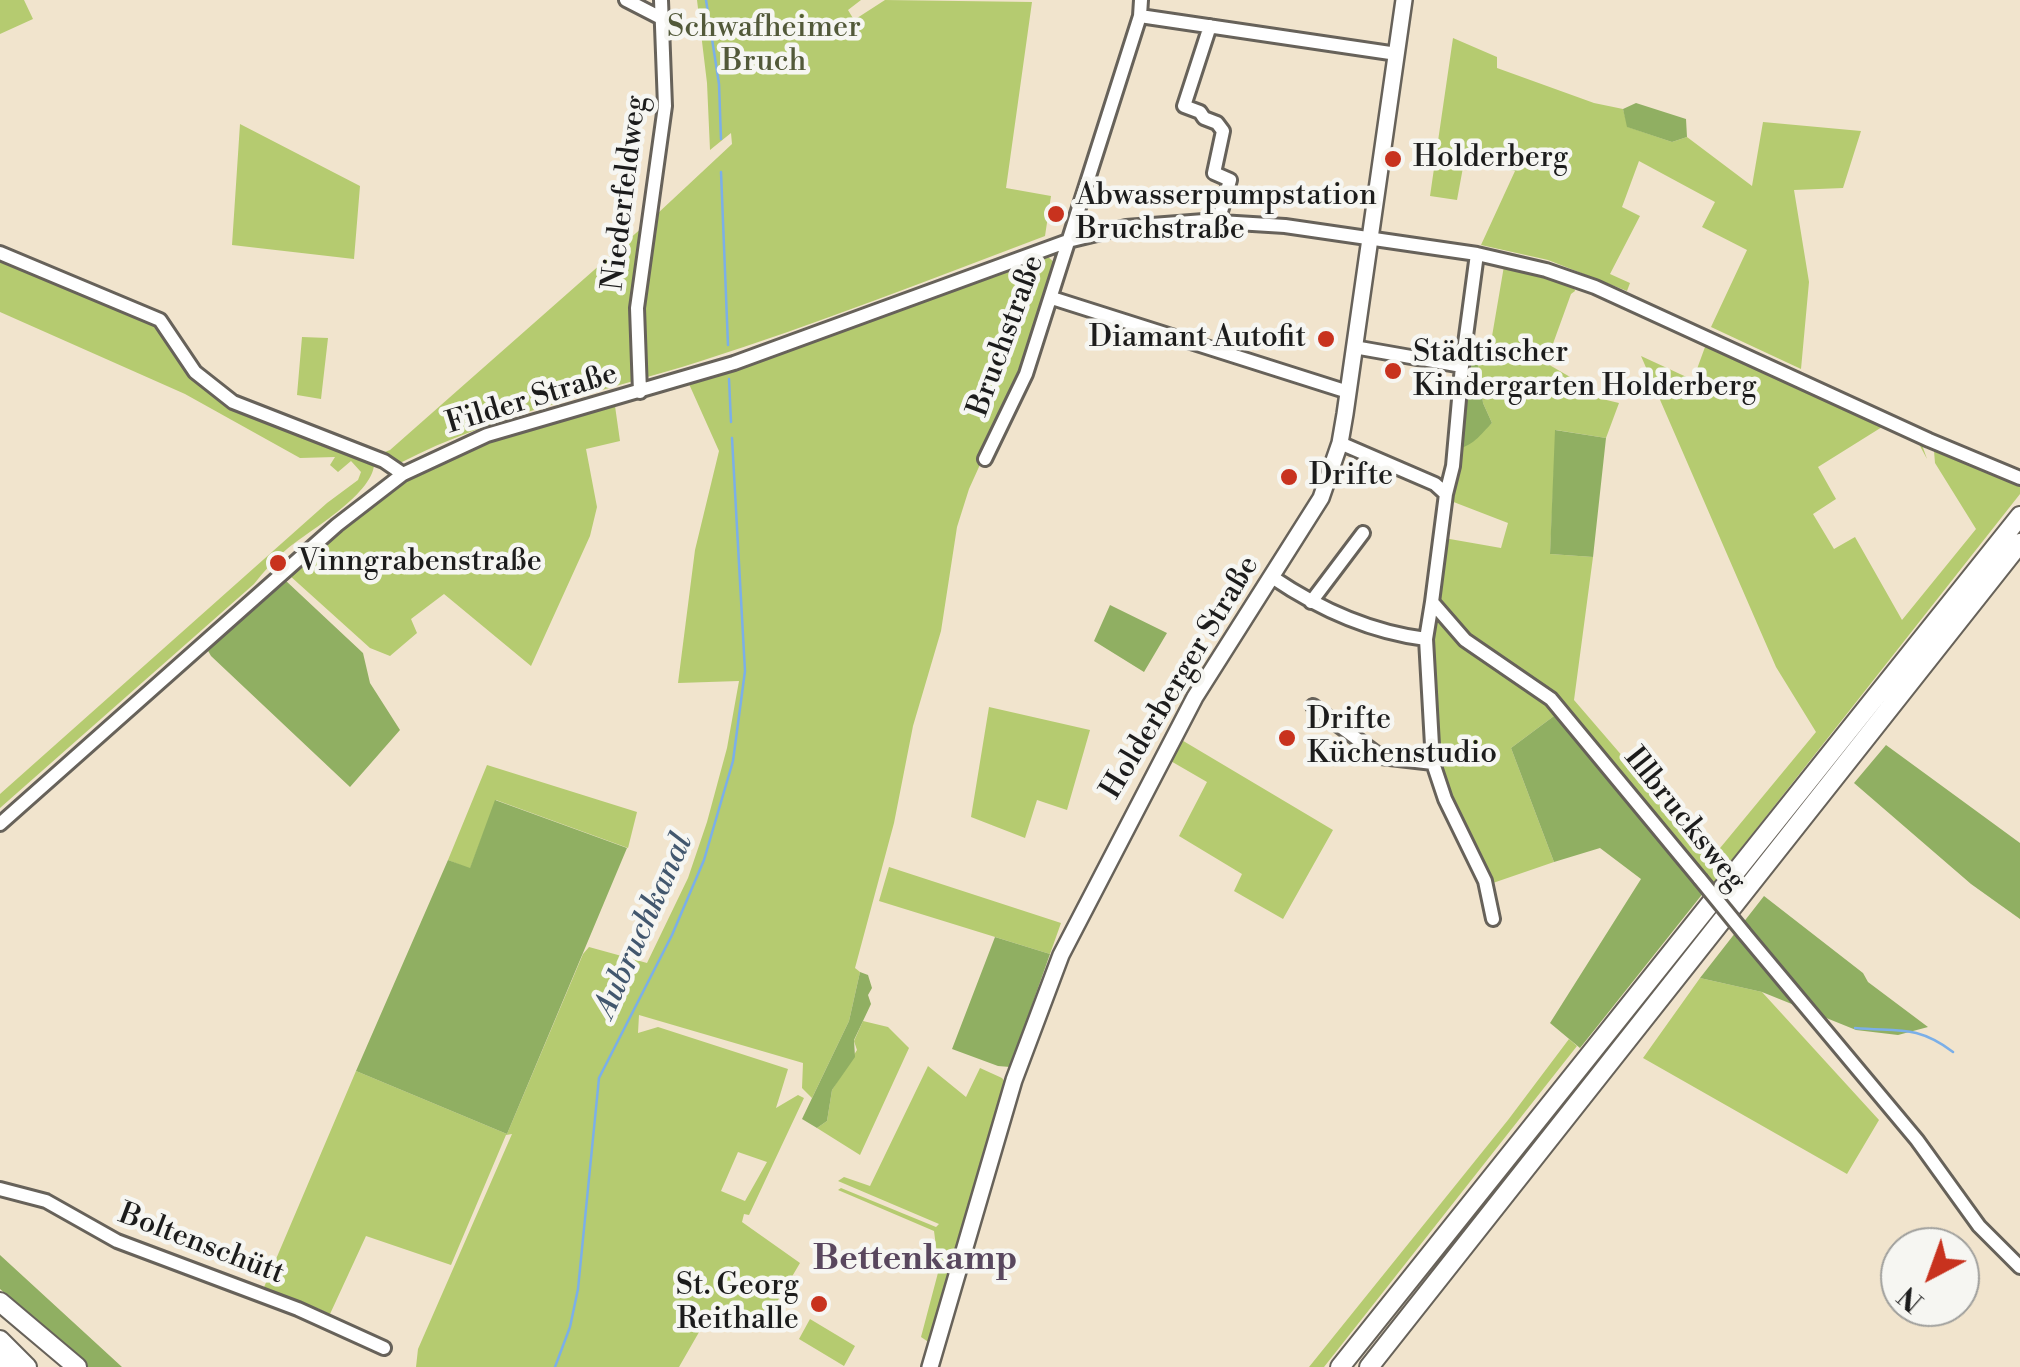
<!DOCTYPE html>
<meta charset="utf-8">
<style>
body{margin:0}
#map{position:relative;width:2020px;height:1367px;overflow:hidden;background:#f1e4cd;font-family:"Libre Bodoni",serif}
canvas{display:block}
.north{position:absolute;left:1880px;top:1227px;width:100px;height:100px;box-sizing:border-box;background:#f6f6f2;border:2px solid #9f9f9c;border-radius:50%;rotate:221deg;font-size:28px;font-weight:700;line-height:40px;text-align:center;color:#1c1c1c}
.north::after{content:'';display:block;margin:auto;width:35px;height:45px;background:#c8321e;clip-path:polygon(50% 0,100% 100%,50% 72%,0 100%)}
</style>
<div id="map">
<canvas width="2020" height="1367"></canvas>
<div class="north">N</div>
</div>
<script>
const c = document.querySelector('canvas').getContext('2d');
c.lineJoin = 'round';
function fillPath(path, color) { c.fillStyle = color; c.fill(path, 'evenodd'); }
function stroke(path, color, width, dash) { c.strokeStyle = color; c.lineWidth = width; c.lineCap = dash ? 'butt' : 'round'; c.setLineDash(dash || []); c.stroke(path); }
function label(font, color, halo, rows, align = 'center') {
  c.font = font + ' "Libre Bodoni",serif'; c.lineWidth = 9; c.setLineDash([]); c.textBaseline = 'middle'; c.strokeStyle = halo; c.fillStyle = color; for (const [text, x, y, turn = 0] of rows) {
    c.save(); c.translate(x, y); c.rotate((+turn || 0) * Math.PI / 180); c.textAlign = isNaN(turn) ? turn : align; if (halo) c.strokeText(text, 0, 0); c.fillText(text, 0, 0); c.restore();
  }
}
fillPath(new Path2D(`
 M0,0H24L33,19L0,34Z
 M697,0H861L848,10L854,20L885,0L1032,2L1006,188L1051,196L1045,236C931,279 817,324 701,361C600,393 495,414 400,463L377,455L390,450L644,226L646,242L656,236L657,214L732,144L731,133L710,150L707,83Z
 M1453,38L1497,57V68L1594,103L1623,109L1628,127L1672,142L1687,137L1752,186L1763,122L1861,131L1843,188L1794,190L1809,282L1801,369L1711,327L1747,250L1702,227L1715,202L1639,161L1622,207L1640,216L1610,274L1630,283L1627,291L1548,260L1481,245L1515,171L1464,162L1457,200L1430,196Z
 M240,124L360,186L354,259L232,245Z
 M1046,255L1056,264L1025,365L969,489L957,527L941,631L913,726L894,823L855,968L860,972L849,1021L812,1098L802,1088L803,1063L639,1015L638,1033L658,1027L788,1069L776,1108L798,1095L804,1098L749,1215L744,1214L742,1222L800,1263L764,1324L714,1306L679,1367H416L418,1349L512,1134L506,1135L451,1265L366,1236L330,1314L317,1308L314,1312L262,1292L356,1071L507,1134L583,954L589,947L647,963L688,878L707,822L727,748L739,681L678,683L695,550L719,451L689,384L772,358ZM738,1152L767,1162L745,1201L721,1191Z
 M0,257L158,323L213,393L374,461C377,492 310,530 287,549C275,559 264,571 254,584L0,808V794L327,503L358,480L361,472L351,461L338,472L330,465L335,457L300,458L185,394L0,312Z
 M1504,266L1544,274L1574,287L1575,291L1571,294L1546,363L1596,392L1594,397L1619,403L1606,438L1556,430L1550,554L1593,557L1574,700L1711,859L1816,732L1776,667L1641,356L1693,380L1705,347L1661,326L1663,323L1921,442L1927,459L1919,444L1882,427L1818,467L1836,499L1813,514L1834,549L1855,537L1902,620L1976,529L1935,463L1934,451L2020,484V494L1712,885L1564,707L1474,642L1440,604L1438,595L1444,538L1501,548L1508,523L1451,501L1457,450L1492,423L1483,403L1476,347L1490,348Z
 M302,337L328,338L321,399L297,395Z
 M615,406L620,441L586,449L597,507L590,536L531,666L444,594L411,619L417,633L390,656L370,648L289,575L324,549L347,524L405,477L456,452Z
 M1434,616C1473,652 1519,678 1558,713L1511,748L1554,862L1490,884C1471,846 1446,806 1437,763C1427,719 1429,661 1434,616Z
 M989,707L1090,730L1067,810L1037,800L1025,838L971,817Z
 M1180,739L1333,830L1283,919L1234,891L1242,874L1179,836L1207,782L1169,760Z
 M487,765L637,812L628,848L496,800L470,869L448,860Z
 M889,867L1061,923L1050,954L879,901Z
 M1700,978L1762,992L1879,1120L1847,1174L1643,1058Z
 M863,1021L888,1027L909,1048L860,1155L817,1128L827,1121L832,1090L857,1050L854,1041Z
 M1569,1039L1577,1046L1324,1367H1309L1508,1120Z
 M928,1066L966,1097L980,1068L1002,1078L1007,1085L930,1343L921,1337L939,1269L934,1231L838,1190L841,1188L936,1227L939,1224L838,1181L844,1177L870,1186Z
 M810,1319L855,1346L844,1366L799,1339Z`), '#b5cb70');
fillPath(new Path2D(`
 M1636,103L1686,119L1687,137L1672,142L1627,127L1623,109Z
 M1458,343L1476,347L1483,403L1492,423C1480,435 1469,452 1449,448Z
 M1555,430L1606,438L1593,557L1550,554Z
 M285,580L363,653L370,683L400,730L350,787L211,656L207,649Z
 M1110,605L1167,633L1144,672L1094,641Z
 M1558,713L1704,892L1580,1048L1550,1023L1641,879L1600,848L1554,862L1511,748Z
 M1886,745L2020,843V919L1971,884L1854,783Z
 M495,800L627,848L507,1134L356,1071L448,860L470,868Z
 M1764,896L1863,973L1868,982L1928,1027L1898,1035L1856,1030L1762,992L1700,978Z
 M995,937L1050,954L1010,1067L998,1066L952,1049Z
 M860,972L868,975L872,988L868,995L871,1004L854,1040L855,1057L832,1090L827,1121L817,1128L802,1119L849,1021Z
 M0,1255L122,1367H87L0,1289Z`), '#90af62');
stroke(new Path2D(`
 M706,0L719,84L721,139
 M721,172L728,345
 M729,379L731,422
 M1855,1028C1896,1032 1916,1024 1953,1052
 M555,1367L570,1327L578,1289L599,1078L672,935L704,860L733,761L745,671L732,438`), '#7bafe8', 2.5);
const minor = new Path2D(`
 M626,0L663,19
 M1140,16L1397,54
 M1210,26L1184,106L1200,112L1204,118L1217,123L1223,131L1214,173L1230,180L1220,215
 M0,253L160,320L195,372L233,402L384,461L403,474
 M1052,298L1348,392
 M1354,347L1462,366L1453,466L1446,494
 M1462,366L1477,254
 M640,392L637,308L665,106L661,0
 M1340,443L1435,484L1446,494L1432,602L1465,640L1551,699L1700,879
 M985,459L1026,374L1140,16L1141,0
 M1272,577C1319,609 1370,632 1426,639
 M1311,602L1363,533
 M1432,602L1426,639L1433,763L1445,799L1485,881L1493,919
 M1313,706L1381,757L1433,763
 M0,824L337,525L403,474L487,435L734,363L1068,241L1126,227L1204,221L1285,226L1477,254L1546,270L1595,287L1929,440L2020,478
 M1744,933L1917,1140L1979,1226L2020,1267
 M0,1189L46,1201L117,1241L298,1309L384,1348`);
const major = new Path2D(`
 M930,1367L1014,1080L1061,955L1195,697L1321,498L1340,443L1345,414L1404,0`);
const highway = new Path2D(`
 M0,1302L77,1367
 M0,1340L27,1367
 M0,1358L8,1367
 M1340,1367L2020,516
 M1369,1367L2020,543`);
stroke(minor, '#67625a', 18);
stroke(major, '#67625a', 20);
stroke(highway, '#67625a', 22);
stroke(minor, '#fff', 12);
stroke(major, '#fff', 15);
stroke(highway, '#fff', 18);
const minorBridge = new Path2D(`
 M1700,879L1744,933`);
stroke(minorBridge, '#67625a', 18, []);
stroke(minorBridge, '#fff', 12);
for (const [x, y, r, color] of [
 [1393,159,10,"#c8321e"],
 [1056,214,10,"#c8321e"],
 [1326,339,10,"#c8321e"],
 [1393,371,10,"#c8321e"],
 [1289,477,10,"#c8321e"],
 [278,563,10,"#c8321e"],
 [1287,738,10,"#c8321e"],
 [819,1304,10,"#c8321e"]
]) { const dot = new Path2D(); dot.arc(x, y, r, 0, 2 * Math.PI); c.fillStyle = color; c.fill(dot); stroke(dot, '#f6f6f2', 4); }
label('30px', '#525939', '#f6f6f2', [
 ["Schwafheimer",764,29],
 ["Bruch",764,63]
]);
label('30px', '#1c1c1c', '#f6f6f2', [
 ["Holderberg",1413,159],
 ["Abwasserpumpstation",1076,197],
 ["Bruchstraße",1076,231],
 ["Diamant Autofit",1306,339,"right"],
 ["Städtischer",1413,354],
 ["Kindergarten Holderberg",1413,388],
 ["Drifte",1309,477],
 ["Vinngrabenstraße",298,563],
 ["Drifte",1307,721],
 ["Küchenstudio",1307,755],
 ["St. Georg",799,1287,"right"],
 ["Reithalle",799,1321,"right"]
], 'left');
label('30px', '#1c1c1c', '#f6f6f2', [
 ["Niederfeldweg",626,193,-83],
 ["Bruchstraße",1007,336,-70],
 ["Filder Straße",532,400,-17],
 ["Holderberger Straße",1181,678,-59],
 ["Illbrucksweg",1684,820,51],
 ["Boltenschütt",201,1245,21]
]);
label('italic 32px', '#42576e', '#f6f6f2', [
 ["Aubruchkanal",645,926,-66]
]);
label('bold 35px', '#59475e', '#f6f6f2', [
 ["Bettenkamp",915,1261]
]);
</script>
